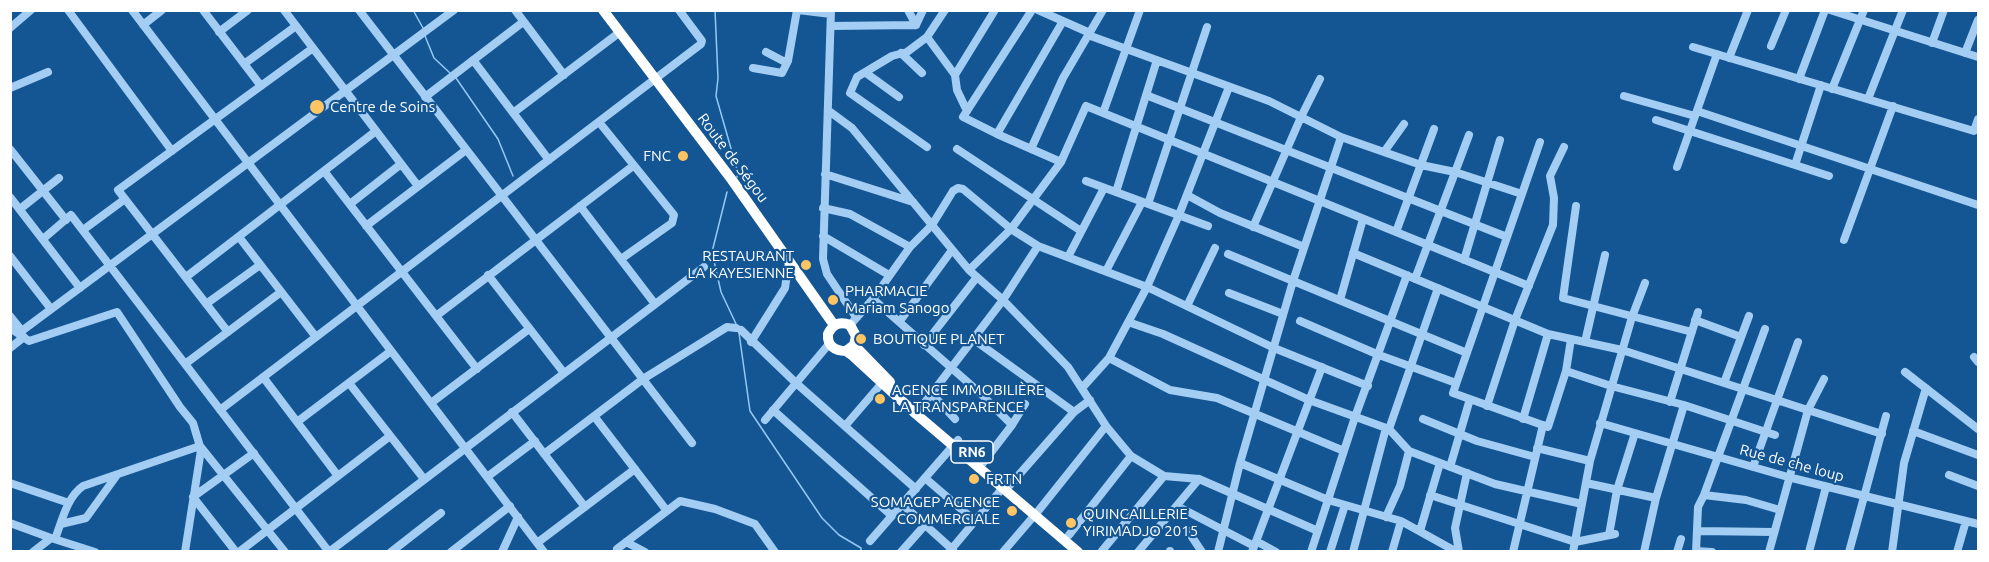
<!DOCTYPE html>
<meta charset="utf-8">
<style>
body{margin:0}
#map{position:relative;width:1989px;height:562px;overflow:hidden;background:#145694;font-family:Ubuntu,sans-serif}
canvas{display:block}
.frame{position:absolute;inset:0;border:12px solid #fff;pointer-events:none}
</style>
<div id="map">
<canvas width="1989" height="562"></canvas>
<div class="frame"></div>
</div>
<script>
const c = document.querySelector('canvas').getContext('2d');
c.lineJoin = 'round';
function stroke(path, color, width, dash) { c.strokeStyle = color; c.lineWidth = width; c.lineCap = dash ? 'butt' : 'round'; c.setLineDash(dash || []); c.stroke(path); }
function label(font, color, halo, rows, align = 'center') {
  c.font = font + ' Ubuntu,sans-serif'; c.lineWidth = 4.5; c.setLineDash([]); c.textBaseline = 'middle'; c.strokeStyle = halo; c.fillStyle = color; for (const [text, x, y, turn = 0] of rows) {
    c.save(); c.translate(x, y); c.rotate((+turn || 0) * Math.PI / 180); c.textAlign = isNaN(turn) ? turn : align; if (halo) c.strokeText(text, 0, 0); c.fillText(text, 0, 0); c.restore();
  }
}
stroke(new Path2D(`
 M413,10L423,28
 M715,10L718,78L716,96L738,173L737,177
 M425,36L434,58L450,73
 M456,78L498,139L513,176
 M727,192L712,252L721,292L737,326
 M739,333L750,411L822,518L839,535L861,548V552`), '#95c9f5', 1.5);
stroke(new Path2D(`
 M68,10L172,151
 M132,10L544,552
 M203,10L261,86
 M284,10L418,186
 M359,10L692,443
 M515,10L564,75
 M798,10L831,14
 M831,10L823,259L827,274L856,317
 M908,10L916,25
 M1032,10L963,117L997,134L1061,162
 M1038,10L1090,33
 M1830,10L1978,57
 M143,25L162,10
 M916,25L923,10
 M831,26L916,25
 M10,28L31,10
 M219,32L248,10
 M1088,35L1269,101L1341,137L1421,165L1455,172L1522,194
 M927,37L955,75L957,90L967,111
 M1932,43L1944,10
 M1771,46L1786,10
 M1693,47L1974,131L1978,119
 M766,52L787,63
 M901,53L922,73
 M1965,53L1978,20
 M1729,58L1748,10
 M473,60L549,160
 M244,64L296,26
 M753,68L782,73L788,61L797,10
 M866,73L899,97
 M955,75L995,10
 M1799,79L1825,10
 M1229,87L1179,215L1147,287L1109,358L1170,390L1217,398L1344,451
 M10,88L48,72
 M1832,89L1864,10
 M1146,95L1507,237
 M1624,96L1695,116
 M425,97L523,22
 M1868,99L1903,10
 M829,111L852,128L969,270L1003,300L1068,367L1106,426L1131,456L1164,476L1199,479L1318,531
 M1697,111L1978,205
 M513,113L620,32
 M1103,113L1140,10
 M1656,120L1829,176
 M599,122L674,215L672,223L621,259
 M997,134L1063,21
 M1540,142L1453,393L1548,427L1566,371L1571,339
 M927,147L850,93L857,77L892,56L907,52L927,37L945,10
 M10,149L66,220
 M957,149L1081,231
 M1031,149L1063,78L1103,10
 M1384,152L1404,124
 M1795,165L1821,85
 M1677,167L1717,54
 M324,171L477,369
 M825,174L913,202
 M1086,181L1208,226
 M1116,192L1157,60
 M1187,195L1220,213L1304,247
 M10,197L80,288
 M350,204L401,164
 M1148,204L1207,27
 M580,206L655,304
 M1576,206L1563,298L1692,332
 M823,208L850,214L910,247
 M20,209L59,178
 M366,226L466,150
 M1253,227L1301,117L1320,79
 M83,230L125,199
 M1396,232L1434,129
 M823,236L889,275
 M239,237L316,337
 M43,239L71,215L329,552
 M1844,240L1893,106
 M1353,253L1548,334L1622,350L1882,434
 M1228,254L1467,353
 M10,256L51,309
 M1068,257L1104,188
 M1464,260L1500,140
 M969,270L1011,229L1061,162L1086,106L1529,286
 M1106,271L1142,202
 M488,275L564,373
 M186,277L376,131
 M1415,279L1469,135
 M1229,293L1283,314
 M873,299L980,393L1012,425
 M1340,300L1363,219
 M206,304L260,265
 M1187,306L1215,248
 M10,316L22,331
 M436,316L633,166
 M1695,320L1741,337
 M900,321L952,250
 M1300,321L1379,355L1456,383
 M1128,322L1163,334L1309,400L1389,429L1409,451L1495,484L1582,504
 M850,325L873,299L910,247L932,225L953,191L958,188L963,189L1011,229L1038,246L1147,287L1274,348L1368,386
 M10,328L29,341L117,312L180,407L193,423L201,450L185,552
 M741,330L796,383L916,489
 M228,332L118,190L313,48
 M19,333L454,10
 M973,339L1074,412
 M751,342L785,288L789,261
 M1585,342L1605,255
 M924,345L977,277
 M10,348L24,337
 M1974,357L1978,362
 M185,364L281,292
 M1566,371L1611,386L1684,405L1775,435
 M1905,372L1978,429
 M263,377L338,476
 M349,383L424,479
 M1724,383L1749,316
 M1082,388L1109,358
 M932,394L955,419
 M1670,402L1698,312
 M431,403L529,329
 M1487,406L1515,320L1553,225L1554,198L1550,176L1564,147
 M220,410L701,44L702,41L679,10
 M773,410L892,516
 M512,412L585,507
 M916,414L1003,300L1038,246
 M594,416L667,511
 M1423,419L1477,441L1535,457
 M1523,419L1548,334
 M765,420L829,344
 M297,422L391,351
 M1600,423L1788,477L1978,524
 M845,426L882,383
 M1389,429L1438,288
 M1913,431L1978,455
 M1537,448L1590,461
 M544,454L643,379L727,327L736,328
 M1240,463L1328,500L1401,521L1457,552
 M1450,467L1470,399
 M1753,467L1798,342
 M979,468L1012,425L1025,404
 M1949,475L1978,486
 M487,477L535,441
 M925,478L975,521
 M10,483L69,503
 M1586,483L1656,498
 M1010,485L1074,412L1090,400
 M1430,495L1575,542L1615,534
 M1704,495L1746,500L1780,510
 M902,504L953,550
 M1177,506L1254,546
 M1386,517L1400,486L1409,451
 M10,523L51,538
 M61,524L86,518L117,475
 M1188,531L1202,552
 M1420,531L1440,463
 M1697,531L1774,532
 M1069,535L1131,456
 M1609,535L1617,490L1635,433
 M55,539C62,521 67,497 83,486L200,446L285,552
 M870,541L958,440
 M1256,541L1276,552
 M626,542L645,552
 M537,543L635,469
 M617,549L680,501L715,509L755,524L775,552
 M1696,551L1712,552
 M33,552L51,538L95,552
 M236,552L193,497L254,453
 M239,552L390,436
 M329,552L704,267
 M391,552L441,513
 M451,552L510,506
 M502,552L518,517
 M901,552L925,525
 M949,552L1006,484
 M1003,552L1039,510L1106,426
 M1101,552L1164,476
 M1138,552L1199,479
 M1170,552V551
 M1218,552L1240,463L1293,281L1341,137
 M1252,552L1322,367
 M1311,552L1355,417L1407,275
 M1330,552L1345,505
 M1353,552L1386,428
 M1392,552L1401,521
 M1459,552L1455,528L1467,473
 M1513,552L1543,425
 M1573,552L1590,461L1632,317L1645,283
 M1644,552L1656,498L1684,405
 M1677,552L1681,539
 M1696,552L1698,507L1704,495L1765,329
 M1769,552L1808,410L1824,379
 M1809,552L1826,487
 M1849,552L1886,416
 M1892,552L1904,463L1926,388
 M1957,552L1966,521`), '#a3cdf2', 8);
stroke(new Path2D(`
 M603,10L732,180L834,325
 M854,345L890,382
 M846,351L854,345L856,336L850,325C840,321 833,324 828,334C827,346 835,351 846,351L853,356L916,414L1078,552`), '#fff', 10);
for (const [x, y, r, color] of [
 [317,107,8,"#ffc564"],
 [683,156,6,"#ffc564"],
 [806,265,6,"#ffc564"],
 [833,300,6,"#ffc564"],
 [861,339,6,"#ffc564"],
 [880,399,6,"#ffc564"],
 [974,479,6,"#ffc564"],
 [1012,511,6,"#ffc564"],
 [1071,523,6,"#ffc564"]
]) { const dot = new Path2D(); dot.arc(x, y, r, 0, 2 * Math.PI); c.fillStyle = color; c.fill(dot); stroke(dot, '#145694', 2); }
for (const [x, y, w] of [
 [972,452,42]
]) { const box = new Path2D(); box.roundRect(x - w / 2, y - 11, w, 22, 4.5); c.fillStyle = '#145694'; c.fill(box); stroke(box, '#fff', 1.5); }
label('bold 14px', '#fff', null, [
 ["RN6",972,452]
]);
label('15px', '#fff', '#145694', [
 ["Centre de Soins",330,107],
 ["FNC",671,156,"right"],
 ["RESTAURANT",794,256,"right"],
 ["LA KAYESIENNE",794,273,"right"],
 ["PHARMACIE",845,291],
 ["Mariam Sanogo",845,308],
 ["BOUTIQUE PLANET",873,339],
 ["AGENCE IMMOBILIÈRE",892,390],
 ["LA TRANSPARENCE",892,407],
 ["FRTN",986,479],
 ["SOMAGEP AGENCE",1000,502,"right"],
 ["COMMERCIALE",1000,519,"right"],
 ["QUINCAILLERIE",1083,514],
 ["YIRIMADJO 2015",1083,531]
], 'left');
label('15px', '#fff', '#145694', [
 ["Route de Ségou",733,158,53],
 ["Rue de che loup",1792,463,15]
]);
</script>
